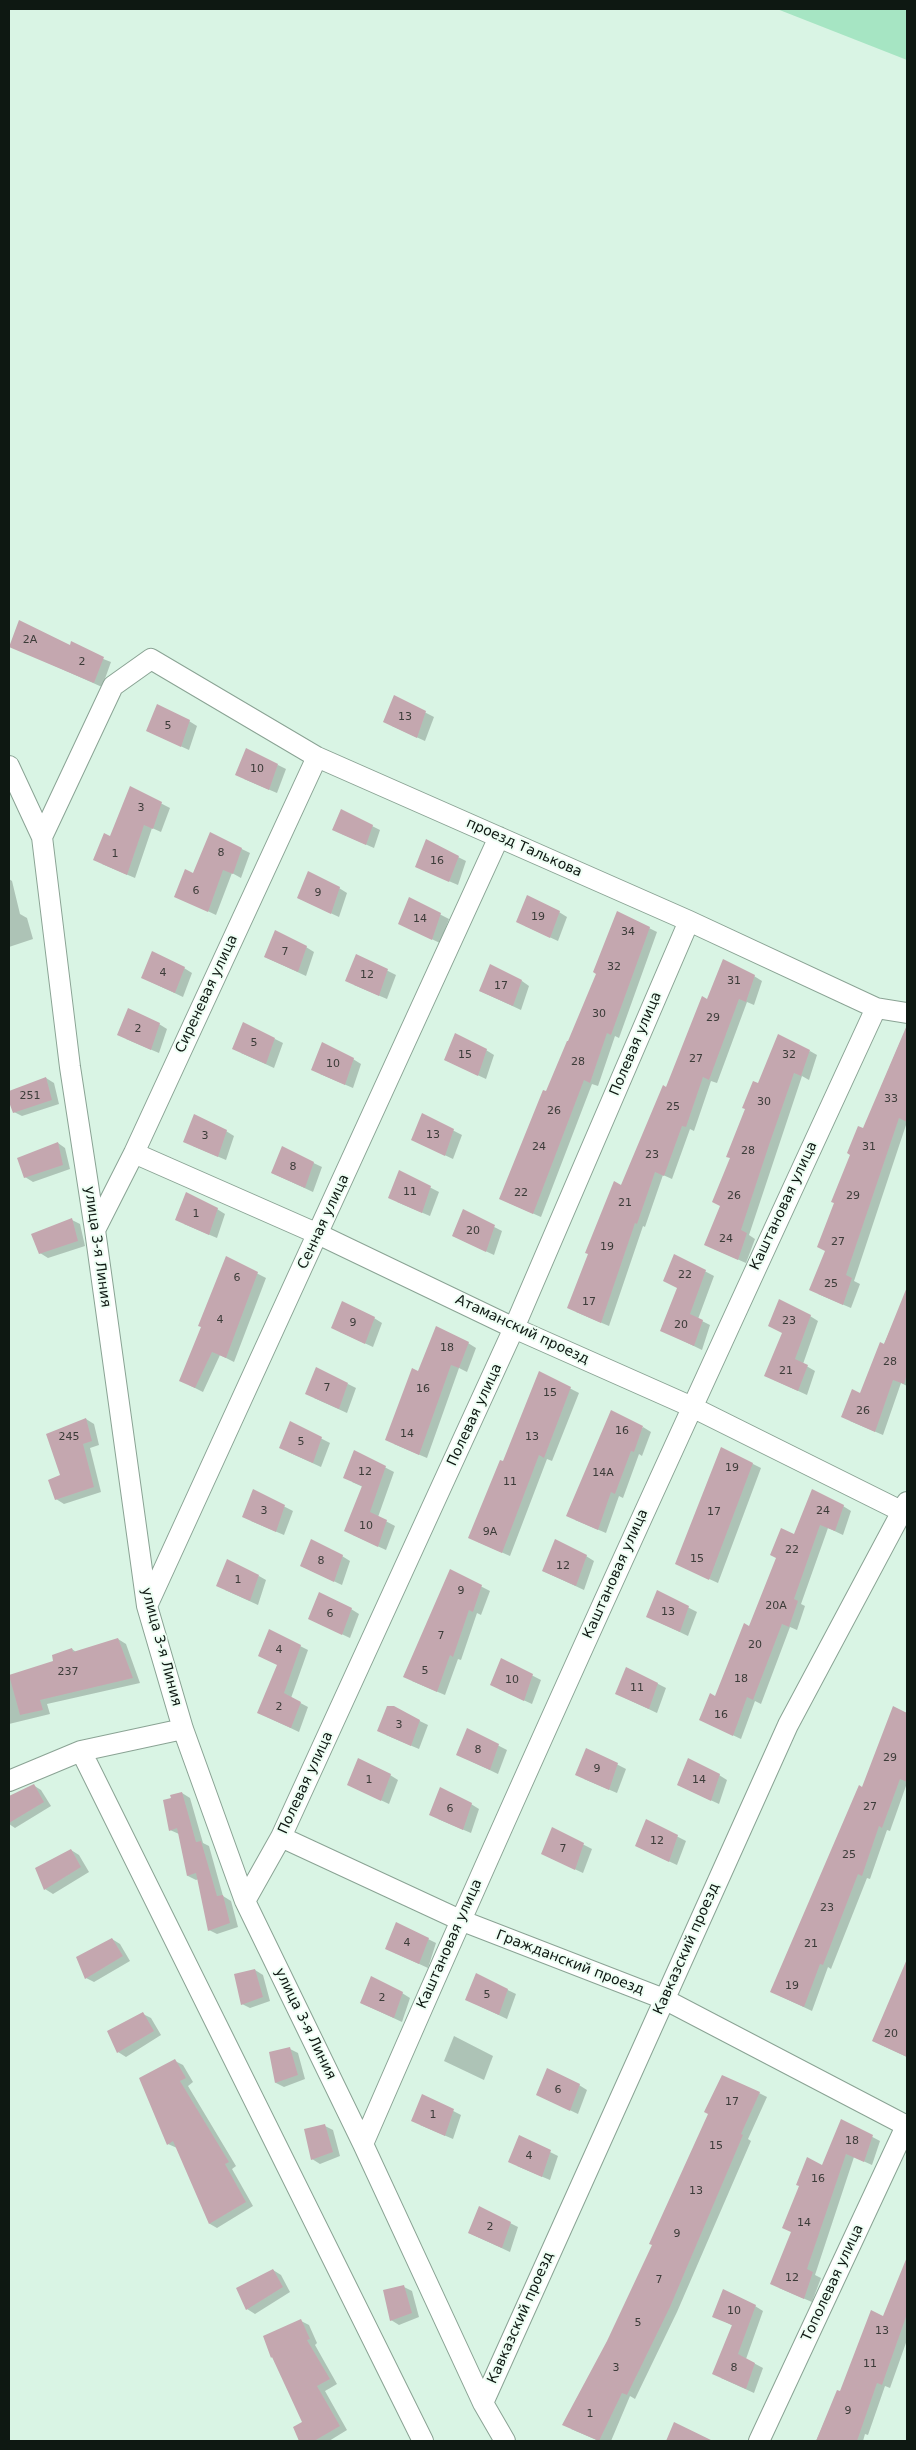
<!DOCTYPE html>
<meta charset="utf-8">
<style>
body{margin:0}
#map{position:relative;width:916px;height:2450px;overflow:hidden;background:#d9f4e4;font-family:"DejaVu Sans",sans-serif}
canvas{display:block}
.frame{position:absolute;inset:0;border:10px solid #0e1812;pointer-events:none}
</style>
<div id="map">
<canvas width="916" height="2450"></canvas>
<div class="frame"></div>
</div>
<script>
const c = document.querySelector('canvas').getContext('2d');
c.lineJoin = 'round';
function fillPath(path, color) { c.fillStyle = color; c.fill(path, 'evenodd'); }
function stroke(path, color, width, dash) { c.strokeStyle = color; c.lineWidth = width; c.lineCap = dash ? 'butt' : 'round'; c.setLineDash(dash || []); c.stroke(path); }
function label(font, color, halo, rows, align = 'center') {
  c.font = font + ' "DejaVu Sans",sans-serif'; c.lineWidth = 4; c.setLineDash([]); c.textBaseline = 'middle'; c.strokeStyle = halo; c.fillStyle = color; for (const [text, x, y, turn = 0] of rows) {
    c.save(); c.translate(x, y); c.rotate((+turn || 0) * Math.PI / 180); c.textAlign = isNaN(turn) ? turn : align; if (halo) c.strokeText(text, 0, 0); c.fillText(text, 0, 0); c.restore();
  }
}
fillPath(new Path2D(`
 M777,9H907V60Z`), '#a6e5c3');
fillPath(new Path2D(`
 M10,646H70L111,662L102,687Z
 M395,697L434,717L425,741L392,726Z
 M189,721L197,726L189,750L156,735Z
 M278,765L286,769L277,793L244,779Z
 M131,788L170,808L161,832L152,828L135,878L102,864Z
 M372,826L380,830L374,848L342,834Z
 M211,834L250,853L241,878L232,873L216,915L184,900Z
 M458,857L466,861L458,885L425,871Z
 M9,879L12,881L20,914L27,918L33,939L9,947Z
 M339,888L347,893L339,917L298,898Z
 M410,899L449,919L440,943L408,928Z
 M559,912L567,917L558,941L525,926Z
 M649,928L657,932L619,1038L615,1036L598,1086L592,1084L541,1217L509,1203L547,1093Z
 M306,947L314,952L306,976L265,957Z
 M356,955L396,975L387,999L354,985Z
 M184,968L192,973L183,997L151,982Z
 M754,976L762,981L754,1005L747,1002L717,1083L711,1081L694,1131L690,1129L672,1179L663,1175L645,1227L643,1226L609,1326L576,1312L621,1186L708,1000Z
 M522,981L529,986L521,1010L480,991Z
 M159,1024L167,1029L159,1053L126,1039Z
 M275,1039L283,1043L274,1068L241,1053Z
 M901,1040L907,1043V1122L854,1281L860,1284L851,1308L818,1294L826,1251L863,1130Z
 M486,1050L494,1055L486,1079L445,1060Z
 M810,1051L817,1055L809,1080L802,1076L749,1235L755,1239L746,1263L714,1249L721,1206L759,1085Z
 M353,1059L361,1064L353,1088L320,1074Z
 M46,1078L54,1083L59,1104L22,1116L14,1112L9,1093Z
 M423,1115L462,1135L453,1159L421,1144Z
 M226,1131L234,1136L226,1160L193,1146Z
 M58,1143L65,1148L70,1169L33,1182L25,1177Z
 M282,1148L322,1167L313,1192L272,1173Z
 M400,1172L439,1192L430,1216L397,1202Z
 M217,1209L225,1214L217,1238L184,1224Z
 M463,1211L502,1231L494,1255L453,1236Z
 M72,1220L80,1224L85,1246L48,1258L40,1253Z
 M674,1255L714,1276L698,1319L710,1325L702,1350L661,1330L678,1288Z
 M227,1258L266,1278L234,1362L220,1355L203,1392L189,1385L202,1327Z
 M900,1308L907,1311V1386L901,1383L883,1435L850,1421Z
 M810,1316L818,1321L803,1364L815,1371L807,1395L774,1380Z
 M374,1318L382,1323L373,1347L340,1332Z
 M468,1343L476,1348L467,1372L459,1368L427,1458L394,1444L419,1372Z
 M540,1373L579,1393L552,1461L547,1459L510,1556L478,1542Z
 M348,1384L356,1388L347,1413L314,1398Z
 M86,1419L94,1424L99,1445L90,1448L101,1492L64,1504L56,1499L62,1476Z
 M291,1423L330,1443L321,1467L288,1452Z
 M643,1427L651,1432L642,1456L639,1454L623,1498L619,1496L606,1533L575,1520Z
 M721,1448L761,1468L718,1583L685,1568Z
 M355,1452L394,1472L378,1517L395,1526L386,1550L353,1535L363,1487L352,1482Z
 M254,1491L293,1511L284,1535L251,1521Z
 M843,1506L851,1511L843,1535L828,1528L801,1604L805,1606L797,1630L790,1627L761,1704L755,1701L741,1739L709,1724L716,1697L794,1536Z
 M342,1556L350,1561L342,1585L301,1566Z
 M586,1556L594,1561L584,1590L543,1571Z
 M451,1571L490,1591L481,1615L477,1613L461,1660L458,1659L445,1695L412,1681Z
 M259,1576L266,1580L258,1605L225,1590Z
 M658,1592L697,1612L688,1636L648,1617Z
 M351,1609L359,1614L350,1638L318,1623Z
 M118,1639L126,1644L140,1683L47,1704L50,1714L9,1724V1677L55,1662L72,1649L76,1652Z
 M300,1646L308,1650L291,1698L308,1707L299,1732L267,1717Z
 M502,1660L541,1680L532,1704L499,1689Z
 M627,1668L666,1688L657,1713L625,1698Z
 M393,1708L428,1725L419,1749L386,1735Z
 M907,1710V1783L890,1831L887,1830L870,1879L867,1878L831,1969L828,1967L812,2011L780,1996L863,1788Z
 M468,1730L507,1750L498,1774L458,1755Z
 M587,1749L626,1769L617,1793L584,1779Z
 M390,1775L398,1780L389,1804L357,1789Z
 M719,1775L727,1780L719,1804L678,1785Z
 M33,1785L41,1790L51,1806L15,1828L9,1824V1798Z
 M182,1793L190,1798L203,1843L209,1846L223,1896L231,1901L238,1927L217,1934L209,1930L199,1879L196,1880L188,1876L179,1834L170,1830Z
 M471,1804L479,1809L471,1833L438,1819Z
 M647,1821L686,1841L677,1865L644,1850Z
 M553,1829L592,1849L583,1873L551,1858Z
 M71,1850L79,1855L89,1872L53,1894L45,1889L36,1869Z
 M112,1939L120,1944L130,1961L94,1982L86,1978Z
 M428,1939L436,1943L428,1968L395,1953Z
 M907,1962V2057L873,2041Z
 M255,1970L263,1975L270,2001L250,2008L242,2004Z
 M477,1975L516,1994L507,2019L467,2000Z
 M402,1993L410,1998L402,2022L361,2003Z
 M143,2014L151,2018L161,2035L126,2057L118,2052Z
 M454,2036L493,2056L484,2080L444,2061Z
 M290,2049L298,2053L305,2079L284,2087L276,2083L271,2053Z
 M175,2061L183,2065L193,2082L188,2086L236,2166L232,2169L253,2206L217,2228L210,2224L177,2148L168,2144Z
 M579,2085L587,2090L578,2114L546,2099Z
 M759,2093L767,2097L748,2139L751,2141L677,2312L635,2399L630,2396L611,2441H599L571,2429Z
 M422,2095L461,2115L453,2139L420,2125Z
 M842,2121L880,2141L872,2165L854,2157L815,2275L821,2278L812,2302L779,2288Z
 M325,2126L333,2130L340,2156L320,2164L312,2159Z
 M550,2152L558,2156L550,2180L517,2166Z
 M510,2223L518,2227L510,2252L469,2233Z
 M907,2259V2340L890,2388L885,2386L868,2435L865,2434L863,2441H816L838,2391L840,2392L884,2317Z
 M273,2270L281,2275L290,2292L255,2314L247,2309Z
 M404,2287L412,2291L419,2317L399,2325L391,2320Z
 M755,2306L763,2311L746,2359L763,2368L754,2393L721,2378L733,2326L722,2320Z
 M301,2321L309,2325L317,2343L315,2345L337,2384L325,2391L347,2430L329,2441H301L294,2427L303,2423L275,2359L272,2357L264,2336Z`), '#0003');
fillPath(new Path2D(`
 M19,620L70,645L71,641L104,657L94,683L9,647Z
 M394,695L426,711L417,738L383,722Z
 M157,704L190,720L181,747L146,731Z
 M246,748L278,764L269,790L235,775Z
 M130,786L162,802L153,829L144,825L127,875L93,860L104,833L110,836Z
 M341,809L373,825L366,845L332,830Z
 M210,832L242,848L233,874L223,870L208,912L174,897L185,869L193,873Z
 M426,839L459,856L449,882L415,867Z
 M308,871L340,887L331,914L297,898Z
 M527,895L560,911L550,938L516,922Z
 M409,897L441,913L432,940L398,924Z
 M617,911L650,927L611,1035L607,1033L590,1083L584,1080L533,1214L499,1199L543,1090L546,1091L567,1041H568L596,974L593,972Z
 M275,930L307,946L298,972L264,957Z
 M152,951L185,967L175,993L141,978Z
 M356,954L388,969L379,996L345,981Z
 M723,959L755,975L746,1002L739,999L709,1080L703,1077L686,1127L682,1126L664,1176L655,1172L637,1224L635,1223L601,1323L567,1308L588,1254L585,1253L614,1181L621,1185L663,1085L666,1087L702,996L707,999Z
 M490,964L522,980L513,1006L479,991Z
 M128,1008L160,1023L151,1050L117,1035Z
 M243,1022L275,1038L266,1064L232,1049Z
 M907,1025V1122L899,1118L846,1275L852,1278L843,1305L809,1290L825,1251L817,1247L834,1203L831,1202L850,1155L847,1153L858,1126L863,1128Z
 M455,1033L487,1049L478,1076L444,1060Z
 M778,1034L810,1050L801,1076L794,1073L769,1145L741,1230L747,1233L738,1260L704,1245L720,1206L712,1202L730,1158L726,1157L745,1109L742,1108L753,1081L758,1083Z
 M322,1042L354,1058L345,1085L311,1070Z
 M46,1077L52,1100L13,1113L9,1102V1091Z
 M422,1113L454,1129L445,1156L411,1140Z
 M194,1114L227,1130L218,1157L183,1142Z
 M58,1142L63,1165L24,1178L17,1158Z
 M282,1146L314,1162L305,1188L271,1173Z
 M399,1170L431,1186L422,1213L388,1198Z
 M186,1192L218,1208L209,1235L175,1220Z
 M463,1209L495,1225L486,1252L452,1236Z
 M72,1218L78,1241L39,1254L31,1234Z
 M674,1254L706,1270L690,1314L703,1320L694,1346L660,1331L677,1288L663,1281Z
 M226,1256L258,1272L226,1358L212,1352L195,1388L179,1381L201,1327L198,1326Z
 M907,1287V1374L904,1384L893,1380L875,1432L841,1417L852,1389L860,1393L880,1342L884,1344Z
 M779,1299L811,1315L795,1359L808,1365L798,1391L764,1376L782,1333L768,1326Z
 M342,1301L375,1317L365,1344L331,1328Z
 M436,1326L469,1342L459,1368L451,1365L419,1455L385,1440L412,1368L418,1371Z
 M316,1367L348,1383L339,1409L305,1394Z
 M539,1371L571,1387L544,1458L539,1455L502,1553L468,1538L500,1460L503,1461Z
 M611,1410L643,1426L634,1452L631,1451L615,1494L611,1492L598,1530L566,1516Z
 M86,1418L92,1441L83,1444L94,1487L55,1500L48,1480L60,1475L46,1434Z
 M290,1421L322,1437L313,1463L279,1448Z
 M721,1447L753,1463L709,1580L675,1564Z
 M354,1450L386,1466L370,1512L387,1520L378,1547L344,1531L362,1486L343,1478Z
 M253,1489L285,1505L276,1532L242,1517Z
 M812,1489L844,1505L835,1531L820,1525L794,1599L798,1601L789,1627L782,1624L753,1700L747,1697L733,1736L699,1720L710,1693L715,1696L744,1623L749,1626L776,1558L770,1555L781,1528L794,1534Z
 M311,1539L343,1555L334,1582L300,1566Z
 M555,1539L587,1555L576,1586L542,1571Z
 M227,1559L259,1575L250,1601L216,1586Z
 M450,1569L482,1585L473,1612L469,1610L453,1657L450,1655L437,1692L403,1677Z
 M657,1590L689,1606L680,1632L646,1617Z
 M319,1592L352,1608L342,1635L308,1619Z
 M269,1629L301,1645L284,1693L301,1702L291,1728L257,1713L277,1665L258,1656Z
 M118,1638L133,1678L40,1700L43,1710L20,1715L9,1675L53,1661L52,1655L72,1648L73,1652Z
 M501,1658L533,1674L524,1701L490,1685Z
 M626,1667L658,1683L649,1709L615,1694Z
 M387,1706H394L420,1720L411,1746L377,1731Z
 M893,1706L907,1713V1782L900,1779L882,1828L879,1826L862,1876L858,1874L823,1965L820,1964L804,2007L770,1992L859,1785L862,1787Z
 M467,1728L499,1744L490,1770L456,1755Z
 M586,1748L618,1763L609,1790L575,1775Z
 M358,1758L391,1774L381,1801L347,1785Z
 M688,1758L720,1774L711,1801L677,1785Z
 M34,1784L44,1802L9,1823V1796Z
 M440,1787L472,1803L463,1830L429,1815Z
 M182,1792L196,1842L201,1841L217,1896L223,1895L230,1923L208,1931L196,1873L187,1876L177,1828L169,1831L163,1800L171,1798L170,1795Z
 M646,1819L678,1835L669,1862L635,1846Z
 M552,1827L584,1843L575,1870L541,1854Z
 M71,1849L81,1867L44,1890L35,1868Z
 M396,1922L429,1938L419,1964L385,1949Z
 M112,1938L123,1956L85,1979L76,1957Z
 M907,1959V2057L872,2041Z
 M255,1969L263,1997L241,2005L234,1974Z
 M476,1973L508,1989L499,2015L465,2000Z
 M371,1976L403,1992L394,2018L360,2003Z
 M143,2012L154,2031L117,2053L107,2031Z
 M290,2047L298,2075L275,2083L269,2052Z
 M175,2059L186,2078L180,2081L229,2162L225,2164L246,2202L209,2224L173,2141L167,2145L139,2078Z
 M547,2068L580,2084L570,2111L536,2095Z
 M722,2075L760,2092L741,2134L743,2135L670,2307L627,2395L622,2393L599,2441L562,2425L607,2341L652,2245L649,2244L708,2114L704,2112Z
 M422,2094L454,2109L445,2136L411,2121Z
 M841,2119L873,2135L864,2162L846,2154L807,2269L813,2272L804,2299L770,2284L791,2232L782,2228L799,2186L796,2185L807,2157L822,2165Z
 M325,2124L333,2152L311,2160L304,2129Z
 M519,2135L551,2150L542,2177L508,2162Z
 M479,2206L511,2222L502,2248L468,2233Z
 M907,2257V2314L882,2385L877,2383L857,2441H816L837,2390L840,2391L871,2310L883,2316Z
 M273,2269L283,2287L246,2310L236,2288Z
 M404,2285L412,2313L390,2321L383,2290Z
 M723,2289L756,2305L738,2354L755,2363L746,2389L712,2374L732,2325L712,2317Z
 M301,2319L310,2339L307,2340L330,2379L317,2386L340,2426L314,2441H299L293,2427L302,2422L272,2357L271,2358L263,2336Z
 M674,2422L713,2441H666Z`), '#c4a7af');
const minor = new Path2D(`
 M9,766L42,837L70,1067L95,1230L147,1606L183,1729L245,1901L363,2144L483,2403L505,2441
 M42,837L113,686L151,659L317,757L689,921L876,1008L907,1013
 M134,1153L318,1234L514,1328L692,1407L907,1514
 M95,1230L134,1153L317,757
 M147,1606L499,837
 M81,1751L423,2441
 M9,1781L81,1751L183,1729
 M281,1837L460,1920L664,1999L907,2126
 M245,1901L281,1837L514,1328L689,921
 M363,2144C528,1763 702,1385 876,1008
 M483,2403L788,1725L907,1502
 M759,2441L907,2124`);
stroke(minor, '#8aa394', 22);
stroke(minor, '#fff', 20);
label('11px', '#3c3c39', null, [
 ["2А",30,640],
 ["2",82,662],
 ["13",405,717],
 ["5",168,726],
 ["10",257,769],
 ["3",141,808],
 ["8",221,853],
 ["1",115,854],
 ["16",437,861],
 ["6",196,891],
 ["9",318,893],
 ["19",538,917],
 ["14",420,919],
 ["34",628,932],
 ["7",285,952],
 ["32",614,967],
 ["4",163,973],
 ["12",367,975],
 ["31",734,981],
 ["17",501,986],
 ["30",599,1014],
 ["29",713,1018],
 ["2",138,1029],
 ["5",254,1043],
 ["15",465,1055],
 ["32",789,1055],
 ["27",696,1059],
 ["28",578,1062],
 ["10",333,1064],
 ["251",30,1096],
 ["33",891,1099],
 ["30",764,1102],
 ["25",673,1107],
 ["26",554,1111],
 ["13",433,1135],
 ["3",205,1136],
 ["24",539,1147],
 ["31",869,1147],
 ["28",748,1151],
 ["23",652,1155],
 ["8",293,1167],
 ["11",410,1192],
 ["22",521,1193],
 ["26",734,1196],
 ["29",853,1196],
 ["21",625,1203],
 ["1",196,1214],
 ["20",473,1231],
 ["24",726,1239],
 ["27",838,1242],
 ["19",607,1247],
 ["22",685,1275],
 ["6",237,1278],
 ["25",831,1284],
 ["17",589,1302],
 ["4",220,1320],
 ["23",789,1321],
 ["9",353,1323],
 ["20",681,1325],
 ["18",447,1348],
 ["28",890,1362],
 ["21",786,1371],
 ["7",327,1388],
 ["16",423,1389],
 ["15",550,1393],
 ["26",863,1411],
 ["16",622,1431],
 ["14",407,1434],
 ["245",69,1437],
 ["13",532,1437],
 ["5",301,1442],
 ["19",732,1468],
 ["12",365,1472],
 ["14А",603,1473],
 ["11",510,1482],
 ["3",264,1511],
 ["24",823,1511],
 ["17",714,1512],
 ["10",366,1526],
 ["9А",490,1532],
 ["22",792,1550],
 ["15",697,1559],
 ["8",321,1561],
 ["12",563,1566],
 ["1",238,1580],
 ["9",461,1591],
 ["20А",776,1606],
 ["13",668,1612],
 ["6",330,1614],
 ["7",441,1636],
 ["20",755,1645],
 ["4",279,1650],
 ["5",425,1671],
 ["237",68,1672],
 ["18",741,1679],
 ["10",512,1680],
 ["11",637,1688],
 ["2",279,1707],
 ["16",721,1715],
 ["3",399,1725],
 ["8",478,1750],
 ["29",890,1758],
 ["9",597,1769],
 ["1",369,1780],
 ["14",699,1780],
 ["27",870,1807],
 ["6",450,1809],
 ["12",657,1841],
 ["7",563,1849],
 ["25",849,1855],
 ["23",827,1908],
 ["4",407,1943],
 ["21",811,1944],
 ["19",792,1986],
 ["5",487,1995],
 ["2",382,1998],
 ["20",891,2034],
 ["6",558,2090],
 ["17",732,2102],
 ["1",433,2115],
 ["18",852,2141],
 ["15",716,2146],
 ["4",529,2156],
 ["16",818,2179],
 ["13",696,2191],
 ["14",804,2223],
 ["2",490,2227],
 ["9",677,2234],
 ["12",792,2278],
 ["7",659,2280],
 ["10",734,2311],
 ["5",638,2323],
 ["13",882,2331],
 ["11",870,2364],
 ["3",616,2368],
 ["8",734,2368],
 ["9",848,2411],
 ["1",590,2414]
]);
label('14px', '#0e1812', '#eefef4', [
 ["проезд Талькова",524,848,24],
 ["Сиреневая улица",207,994,-65],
 ["Полевая улица",636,1044,-67],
 ["Каштановая улица",784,1206,-65],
 ["Сенная улица",324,1222,-65],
 ["улица 3-я Линия",97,1247,82],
 ["Атаманский проезд",522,1330,25],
 ["Полевая улица",475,1415,-65],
 ["Каштановая улица",616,1574,-66],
 ["улица 3-я Линия",161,1647,75],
 ["Полевая улица",306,1783,-65],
 ["Каштановая улица",450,1944,-66],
 ["Кавказский проезд",687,1949,-66],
 ["Гражданский проезд",570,1963,21],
 ["улица 3-я Линия",305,2024,64],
 ["Тополевая улица",833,2283,-65],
 ["Кавказский проезд",521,2318,-66]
]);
</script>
